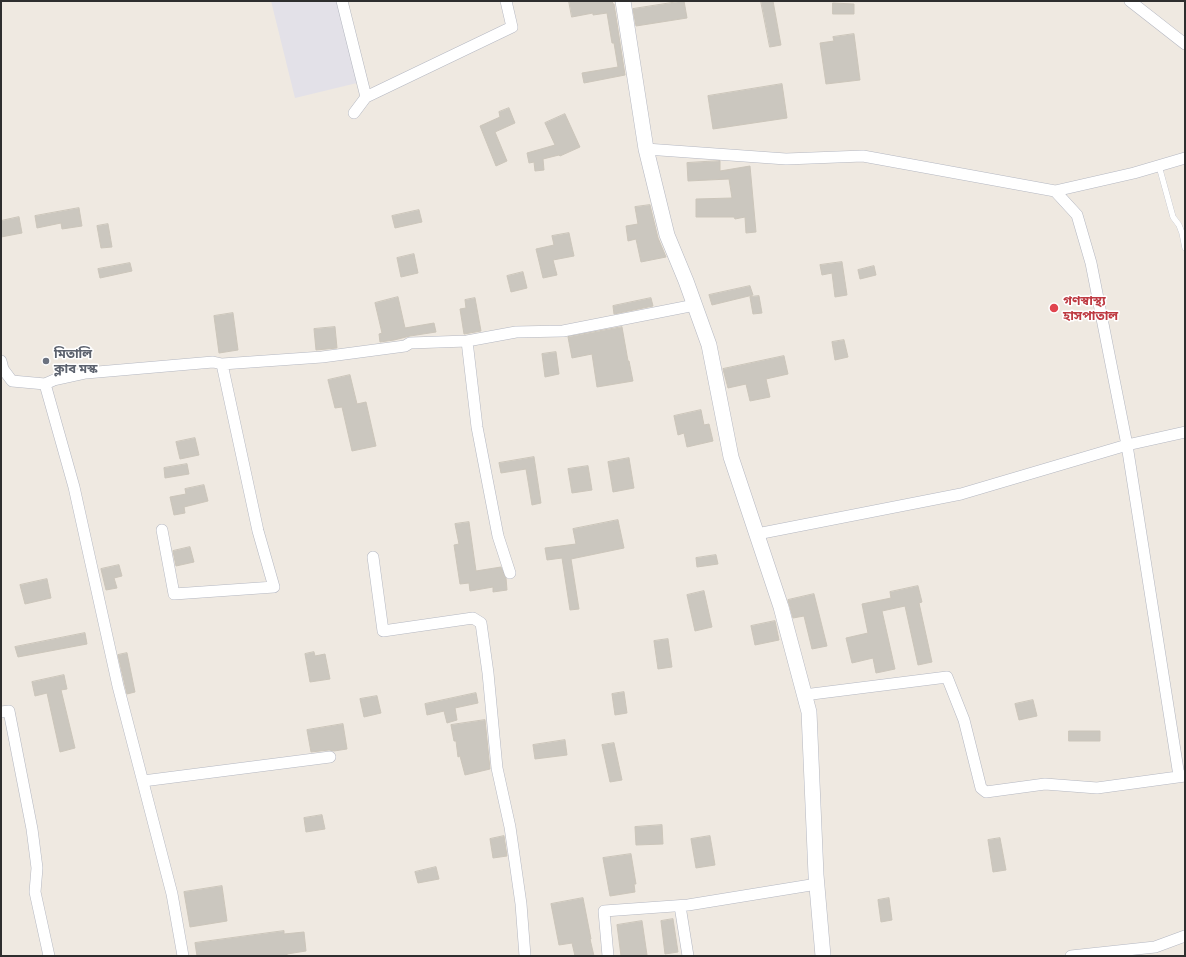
<!DOCTYPE html>
<meta charset="utf-8">
<style>
body{margin:0}
#map{position:relative;width:1186px;height:957px;overflow:hidden;background:#efe9e1;font-family:"Public Sans",sans-serif}
canvas{display:block}
.frame{position:absolute;inset:0;border:2px solid #2e2e2e;pointer-events:none}
</style>
<div id="map">
<canvas width="1186" height="957"></canvas>
<div class="frame"></div>
</div>
<script>
const c = document.querySelector('canvas').getContext('2d');
c.lineJoin = 'round';
function fillPath(path, color) { c.fillStyle = color; c.fill(path, 'evenodd'); }
function stroke(path, color, width, dash) { c.strokeStyle = color; c.lineWidth = width; c.lineCap = dash ? 'butt' : 'round'; c.setLineDash(dash || []); c.stroke(path); }
function label(font, color, halo, rows, align = 'center') {
  c.font = font + ' "Public Sans","Noto Sans Bengali",sans-serif'; c.lineWidth = 3; c.setLineDash([]); c.textBaseline = 'middle'; c.strokeStyle = halo; c.fillStyle = color; for (const [text, x, y, turn = 0] of rows) {
    c.save(); c.translate(x, y); c.rotate((+turn || 0) * Math.PI / 180); c.textAlign = isNaN(turn) ? turn : align; if (halo) c.strokeText(text, 0, 0); c.fillText(text, 0, 0); c.restore();
  }
}
fillPath(new Path2D(`
 M271,1H337L357,83L295,98Z`), '#e3e1e8');
const building = new Path2D(`
 M569,1H612L613,4H614L625,75L584,83L582,73L618,67L614,43H612L607,13L593,15V13L572,17Z
 M684,1L687,18L636,26L633,9Z
 M761,1H773L781,45L770,47Z
 M833,3L854,4V14H833Z
 M854,34L860,80L826,84L820,43L834,41L833,37Z
 M782,84L787,118L713,129L708,96Z
 M509,108L515,123L495,132L507,161L496,166L480,126L500,117L499,112Z
 M565,114L580,147L560,156L559,155L543,159L544,170L535,171L534,162L529,163L527,153L555,145L545,123Z
 M720,161V171L750,166L756,232L746,233L745,217L735,219L734,217H696V199L732,198L729,179L688,181L687,163Z
 M650,205L658,238L666,257L641,262L636,239L628,241L626,226L638,224L635,207Z
 M79,208L82,226L62,229L61,223L37,228L35,216Z
 M419,210L422,222L395,228L392,216Z
 M19,217L22,233L1,237V221Z
 M108,224L112,247L101,248L97,226Z
 M569,233L574,256L553,260L557,275L543,278L536,249L554,245L552,236Z
 M414,254L418,273L401,277L397,258Z
 M842,262L847,295L835,297L832,273L822,275L820,265Z
 M130,263L132,271L100,278L98,269Z
 M874,266L876,275L860,279L858,270Z
 M523,272L527,288L511,292L507,276Z
 M750,286L753,295L712,305L709,295Z
 M759,296L762,313L753,314L750,297Z
 M398,297L405,328L434,323L436,332L410,336L394,340L380,342L379,334L382,333L375,303Z
 M475,298L481,331L464,334L460,309L466,308L465,300Z
 M651,298L653,306L614,314L613,306Z
 M233,313L238,350L219,353L214,316Z
 M335,327L337,348L316,350L314,329Z
 M622,327L628,361H629L633,381L597,387L592,354L572,358L568,337Z
 M844,340L848,357L835,360L832,342Z
 M556,352L559,374L545,377L542,354Z
 M784,356L788,374L766,379L770,397L750,401L746,384L728,388L723,369Z
 M350,375L357,404L366,402L376,446L352,451L342,407L335,408L328,380Z
 M701,410L704,425L709,424L713,441L687,447L684,433L678,435L674,416Z
 M195,438L199,455L180,459L176,442Z
 M534,457L541,503L532,505L526,469L501,473L499,463Z
 M629,458L634,488L613,492L608,462Z
 M187,464L189,474L165,478L164,468Z
 M588,466L592,490L572,493L568,469Z
 M204,485L208,501L184,507L185,513L174,515L170,497L186,494L185,489Z
 M618,520L624,548L571,559L579,609L570,610L562,558L547,560L545,548L576,544L573,529Z
 M469,522L476,571L501,567L506,578L507,590L493,592V587L470,591L469,583L460,584L454,545L459,544L455,524Z
 M190,547L194,562L176,566L173,551Z
 M716,555L718,564L697,567L696,558Z
 M119,565L122,576L114,578L117,588L106,590L101,569Z
 M47,579L51,598L25,604L20,585Z
 M918,586L922,602L919,603L932,662L918,665L905,606L882,611L895,669L876,673L873,658L852,663L846,638L868,633L862,604L891,598L890,592Z
 M704,591L712,627L695,631L687,595Z
 M814,594L827,646L812,649L804,616L793,618L788,600Z
 M775,621L779,640L755,645L751,626Z
 M85,633L87,644L18,657L15,647Z
 M668,639L672,667L658,669L654,641Z
 M314,652L315,656L325,654L330,679L310,682L305,654Z
 M127,653L135,692L127,694L118,655Z
 M64,675L67,689L61,690L75,748L60,752L47,693L35,696L32,682Z
 M624,692L627,713L615,715L612,694Z
 M476,693L478,703L455,708L457,720L447,723L444,711L427,715L425,704Z
 M377,696L381,713L364,717L360,699Z
 M1033,700L1037,716L1019,720L1015,704Z
 M485,720L490,769L465,775L460,756L458,757L456,741H454L451,725Z
 M343,724L347,749L334,751L329,750L311,752L307,730Z
 M1069,731H1100V741H1069Z
 M565,740L567,755L535,759L533,745Z
 M614,743L622,780L610,782L602,745Z
 M322,815L325,829L306,832L304,818Z
 M662,825L663,844L636,845L635,827Z
 M504,836L507,856L493,858L490,839Z
 M710,836L715,865L696,868L691,839Z
 M1000,838L1006,870L993,872L988,840Z
 M631,854L636,884H634L635,892L610,896L603,858Z
 M436,867L439,879L418,883L415,872Z
 M222,886L227,921L190,927L184,892Z
 M583,898L591,939H590L594,956H575L572,943L559,945L551,904Z
 M889,898L892,920L881,922L878,900Z
 M673,919L678,952L665,954L661,921Z
 M642,921L647,955L621,956L617,925Z
 M284,931V934L304,932L306,951L287,954V956H197L195,943Z`);
fillPath(building, '#cbc7bf');
stroke(building, '#cbc5ba', 1);
const lane = new Path2D(`
 M1159,166L1173,217L1179,225L1182,233L1185,248`);
const street = new Path2D(`
 M342,1L366,97
 M1130,1L1185,44
 M354,113L366,97L512,27L506,1
 M646,149L786,159L863,156L1055,191L1134,173L1185,158
 M1055,191L1077,215L1091,263L1127,445L1179,776
 M467,341L477,427L498,536L510,573
 M1,361L3,369L12,381L45,384L54,380L86,373L213,362L222,364L322,357L405,346L410,343L467,341L516,332L563,331L695,305
 M45,384L74,487L118,686L172,894L183,956
 M162,530L174,594L274,587L258,531L222,364
 M757,534L961,494L1127,445L1185,432
 M373,557L383,631L473,618L481,623L488,673L497,768L510,827L521,904L525,956
 M804,695L947,677L964,720L981,788L986,792L1045,784L1097,788L1185,776
 M1,712L9,711L32,829L37,868L35,892L49,956
 M143,781L330,757
 M680,906L688,956
 M608,956L604,911L688,905L817,884
 M1071,956L1155,947L1185,936`);
const secondary = new Path2D(`
 M623,1L646,149L667,235L686,281L709,345L731,457L781,607L809,712L816,875L823,956`);
stroke(lane, '#b4b7c1', 6);
stroke(street, '#b4b7c1', 12);
stroke(secondary, '#b4b7c1', 16);
stroke(lane, '#fff', 5.5);
stroke(street, '#fff', 11);
stroke(secondary, '#fff', 15);
for (const [x, y, r, color] of [
 [1054,308,5,"#e0444e"],
 [46,361,4,"#6b7280"]
]) { const dot = new Path2D(); dot.arc(x, y, r, 0, 2 * Math.PI); c.fillStyle = color; c.fill(dot); stroke(dot, '#fff', 1.5); }
label('bold 13px', '#be3a42', '#fff', [
 ["গণস্বাস্থ্য",1063,301],
 ["হাসপাতাল",1063,316]
], 'left');
label('bold 13px', '#5b616d', '#fff', [
 ["মিতালি",54,354],
 ["ক্লাব মস্ক",54,369]
], 'left');
</script>
